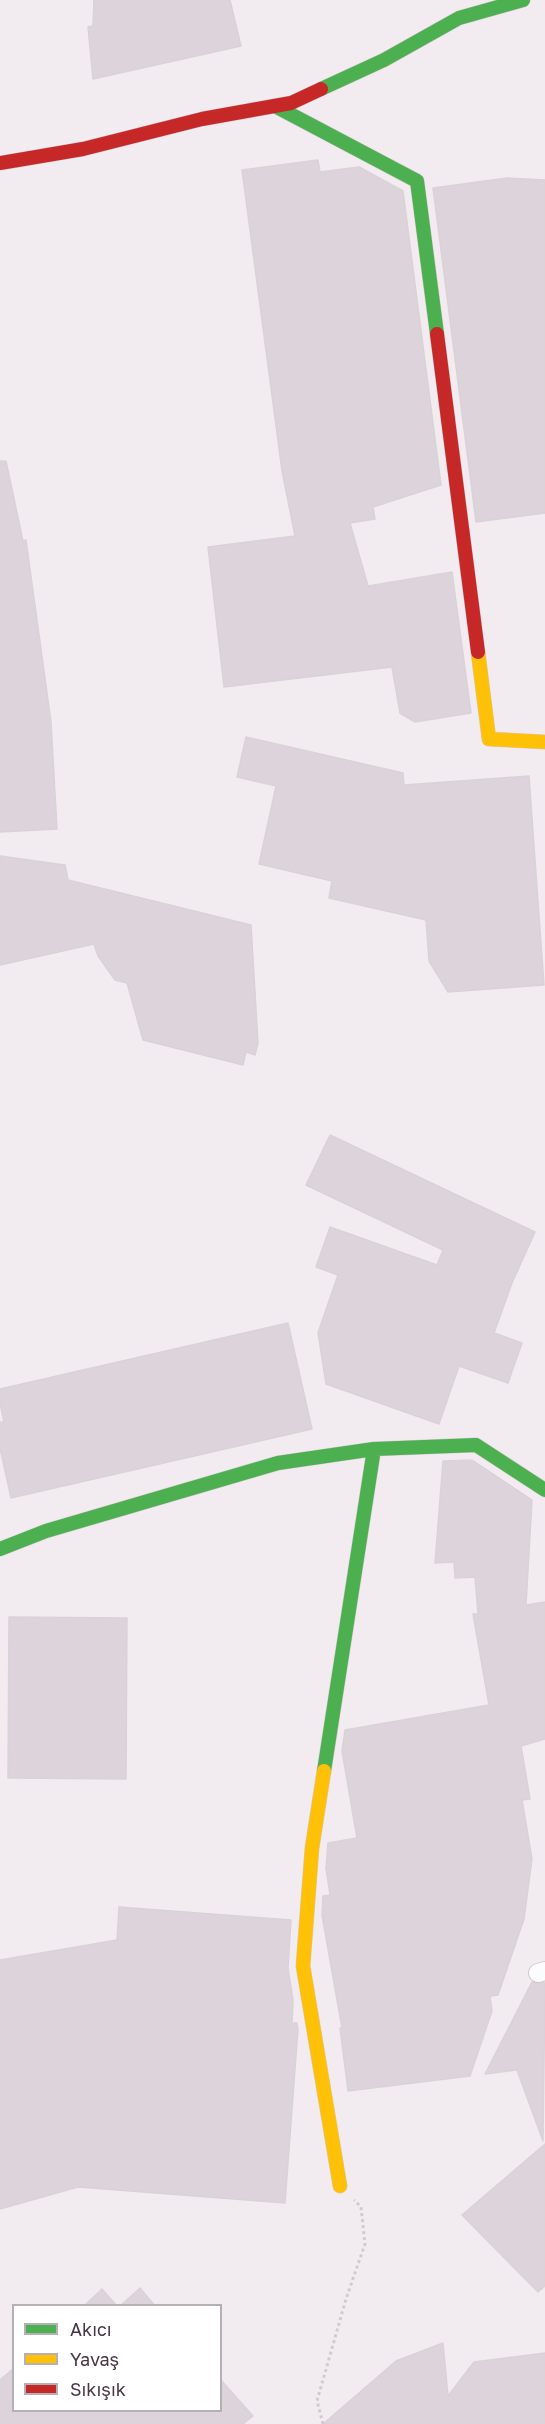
<!DOCTYPE html>
<meta charset="utf-8">
<style>
body{margin:0}
#map{position:relative;width:545px;height:2424px;overflow:hidden;background:#f2ecf0;font-family:"Golos Text",sans-serif}
canvas{display:block}
.legend{position:absolute;left:12px;top:2304px;width:210px;height:108px;box-sizing:border-box;background:#fff;border:2px solid #b6afb5;margin:0;padding:8px 10px;list-style:none;font-size:18px;color:#493745}
.legend li{display:flex;align-items:center;gap:12px;height:30px}
.legend b{width:30px;border:2px solid #b6afb5}
</style>
<div id="map">
<canvas width="545" height="2424"></canvas>
<ul class="legend">
<li><b style="height:8px;background:#4caf50"></b>Akıcı</li>
<li><b style="height:8px;background:#ffc107"></b>Yavaş</li>
<li><b style="height:8px;background:#c62828"></b>Sıkışık</li>
</ul>
</div>
<script>
const c = document.querySelector('canvas').getContext('2d');
c.lineJoin = 'round';
function fillPath(path, color) { c.fillStyle = color; c.fill(path, 'evenodd'); }
function stroke(path, color, width, dash) { c.strokeStyle = color; c.lineWidth = width; c.lineCap = dash ? 'butt' : 'round'; c.setLineDash(dash || []); c.stroke(path); }
const building = new Path2D(`
 M94,0H230L241,46L93,79L88,27L93,26Z
 M318,160L320,172L359,167L403,191L441,485L373,507L375,519L350,523L368,586L452,572L471,713L415,722L400,713L392,667L224,687L208,547L295,536L282,471L242,170Z
 M507,178L545,180V513L476,522L433,188Z
 M0,461H6L23,541L26,540L51,722L57,829L0,832Z
 M246,737L403,773L404,785L529,776L544,985L448,992L429,961L426,920L329,898L332,881L259,864L276,786L237,777Z
 M0,856L65,865L68,880L251,925L258,1043L255,1055L246,1052L243,1065L143,1040L127,983L115,980L98,956L94,944L0,965Z
 M330,1135L535,1232L512,1283L494,1333L522,1343L508,1383L459,1366L439,1424L326,1384L318,1333L338,1275L316,1267L330,1227L437,1265L443,1250L306,1185Z
 M288,1323L312,1429L11,1498L0,1448V1422H4L0,1403V1389Z
 M472,1460L532,1500L526,1605L545,1602V1739L521,1746L530,1799L522,1800L532,1859L524,1919L498,1995L490,1996L492,2011L470,2076L348,2091L340,2028H342L322,1915L323,1896L330,1895L326,1868L328,1843L357,1838L342,1751L345,1730L489,1705L473,1614H478L475,1577L455,1578L454,1562L435,1563L443,1461Z
 M9,1617L127,1618L126,1779L8,1778Z
 M119,1907L291,1920L288,1968L293,2000L292,2023H297L298,2029L285,2203L78,2187L0,2209V1960L117,1940Z
 M532,1982L545,1983L543,2141L517,2070L485,2074Z
 M545,2144V2286L538,2292L462,2215Z
 M140,2288L155,2306H120Z
 M102,2289L117,2306H84Z
 M443,2343L448,2396L474,2362L545,2353V2424H323L396,2361Z
 M14,2368V2410H220V2379L253,2416L243,2424H0V2380Z`);
fillPath(building, '#dcd4da');
stroke(building, '#dad2d8', 1.5);
const street = new Path2D(`
 M538,1973L545,1971`);
const fast = new Path2D(`
 M321,89L384,60L459,18L523,0
 M275,106L417,181L437,334
 M0,1549L46,1531L278,1463L374,1449
 M324,1771L374,1449L476,1445L545,1490`);
const slow = new Path2D(`
 M478,652L489,739L545,742
 M324,1771L312,1848L303,1966L340,2186`);
const jam = new Path2D(`
 M0,163L83,149L202,119L291,103L321,89
 M437,334L478,652`);
stroke(street, '#d0c9ce', 20);
stroke(fast, '#d7c8d2', 15);
stroke(slow, '#d7c8d2', 15);
stroke(jam, '#d7c8d2', 15);
stroke(new Path2D(`
 M323,2424L317,2401L346,2299L365,2244L361,2207L354,2200`), '#d2cad0', 3, [3, 3]);
stroke(street, '#fdfcfd', 18);
stroke(fast, '#4caf50', 14);
stroke(slow, '#ffc107', 14);
stroke(jam, '#c62828', 14);
</script>
